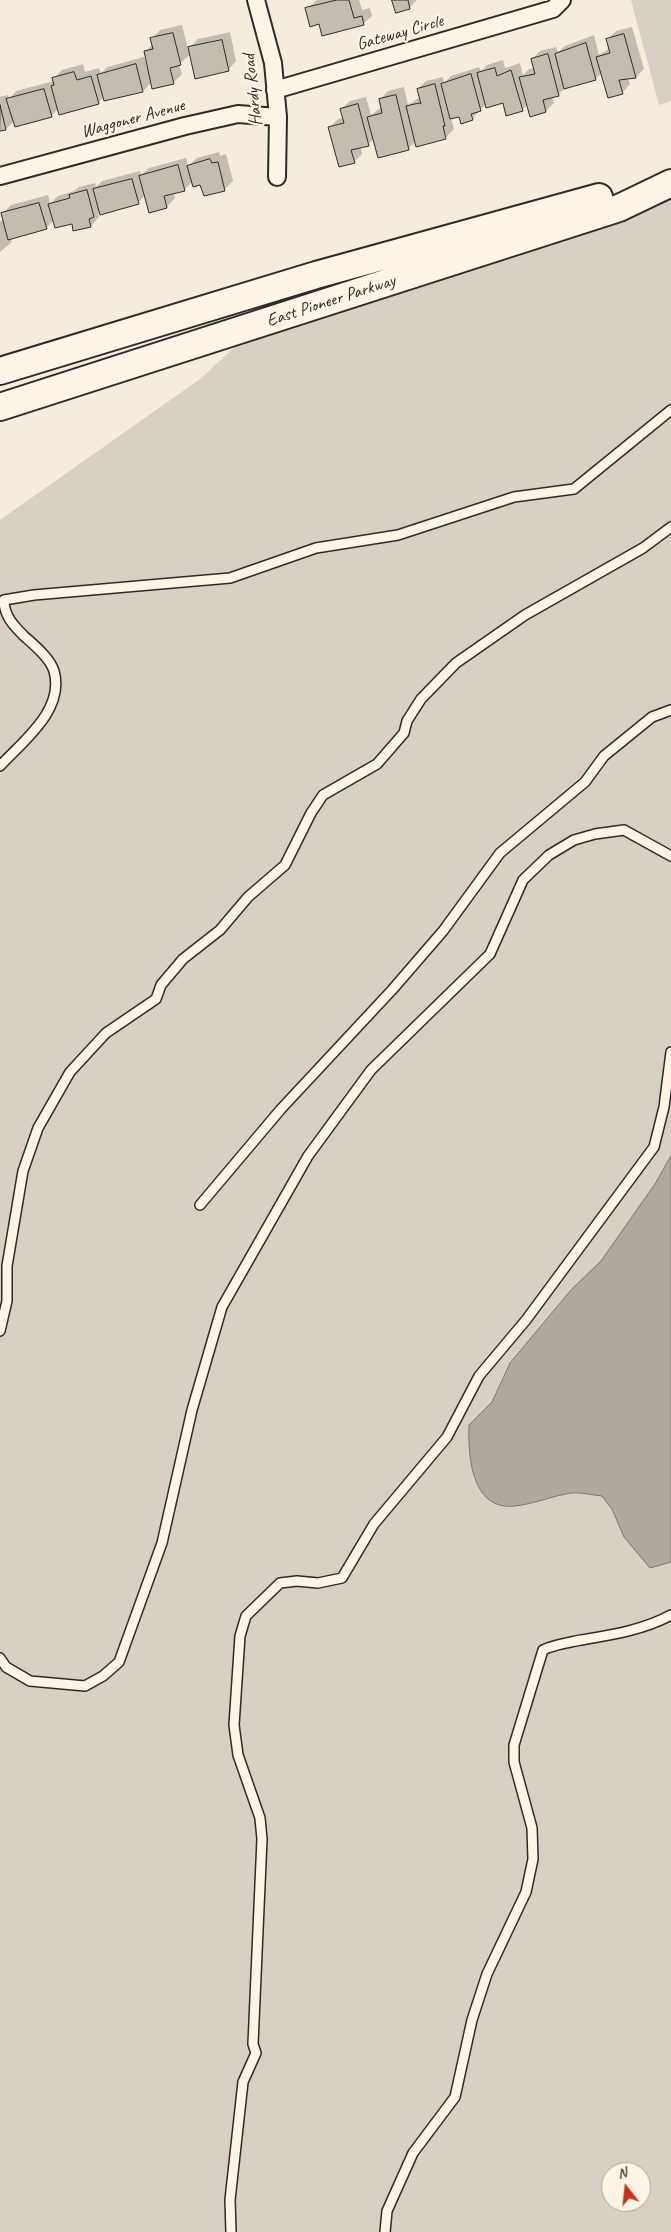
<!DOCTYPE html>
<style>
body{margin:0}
#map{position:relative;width:671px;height:2232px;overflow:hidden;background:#f4edde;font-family:Caveat,sans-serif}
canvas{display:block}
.north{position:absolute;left:601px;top:2162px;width:50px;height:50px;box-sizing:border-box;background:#fcf5e5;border:1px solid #a8a49b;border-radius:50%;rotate:344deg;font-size:14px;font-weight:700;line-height:20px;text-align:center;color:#2b2b2b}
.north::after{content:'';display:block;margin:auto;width:18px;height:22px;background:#c8321e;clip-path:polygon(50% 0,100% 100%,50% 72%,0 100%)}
</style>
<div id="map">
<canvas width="671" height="2232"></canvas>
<div class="north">N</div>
</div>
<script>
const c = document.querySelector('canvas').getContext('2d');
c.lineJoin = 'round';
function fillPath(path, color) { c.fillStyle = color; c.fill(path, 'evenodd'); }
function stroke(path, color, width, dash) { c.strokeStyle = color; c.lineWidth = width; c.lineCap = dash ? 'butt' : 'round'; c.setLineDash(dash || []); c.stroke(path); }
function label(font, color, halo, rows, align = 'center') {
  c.font = font + ' Caveat,sans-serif'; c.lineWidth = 4.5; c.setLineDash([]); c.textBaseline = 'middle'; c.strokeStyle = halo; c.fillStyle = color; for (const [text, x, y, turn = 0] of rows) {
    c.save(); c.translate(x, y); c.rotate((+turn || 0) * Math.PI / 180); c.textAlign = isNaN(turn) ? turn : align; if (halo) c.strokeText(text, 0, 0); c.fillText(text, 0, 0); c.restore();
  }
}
fillPath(new Path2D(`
 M631,0H671V101L659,105Z
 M671,185V2232H0V520L200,379L238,344L270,305ZM611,2172H641V2202H611Z`), '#d6d1c4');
const water = new Path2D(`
 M671,1156V1562L650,1568L624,1537L612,1509L602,1496C592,1495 580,1492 571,1493C552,1496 534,1504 515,1506C471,1511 468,1455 469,1425L492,1402L510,1363L571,1290L601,1261L655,1184Z`);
fillPath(water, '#afaaa0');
stroke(water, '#7a7771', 1);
fillPath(new Path2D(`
 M317,0H359L362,10L370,8L372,16L363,24L320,23L307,9Z
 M394,0H417L409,8Z
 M182,25L188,49L198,39L230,32L236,61L228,70L191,54L179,64L182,74L173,83L152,82L143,91L104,97L98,103L58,109L51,116L14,121L6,129L0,130V97L8,95L9,99L16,91L54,81V78L62,70L83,64L85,72L99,68L101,73L107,67L144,57L146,63H148L145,52L153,44L152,39L160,30Z
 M632,27L644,69L636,77L628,78L630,84L622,93L602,73L595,79L566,87L558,95L552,96L554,103L546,111L528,104L522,110L504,102L486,104L472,119L460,115L451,118L454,129L445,138L416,141L408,149L374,139L368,144L360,146L362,154L354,162L330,127L338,119L343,118L341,109L350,101L366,97L371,115L382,107L380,100L388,91L404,87L408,105L420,97L418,89L426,81L443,77L444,83L451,76L479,67L481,71L487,65L503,60L505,68L520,63L523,75L529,69L534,68L532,59L540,51L556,47L558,52L565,46L594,35L599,55L610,48L608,39L616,31Z
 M219,152L220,156L226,154L233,181L225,189L205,195L201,183L193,181L184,190L173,192L175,198L167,207L150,211L145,195L138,203L100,209L98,212L99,217L91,226L54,220L46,228L11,238L12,242L0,252V221L4,220L2,214L11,205L48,195L50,204L58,196L74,191L79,187L95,183L96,187L102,181L140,171L141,175L149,168L186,158L188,166L197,158Z`), '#0003');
const building = new Path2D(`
 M337,0H349L354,18L362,16L364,25L322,36L319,24L310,27L305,8Z
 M392,0H408L410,9L396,13Z
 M173,33L181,65L170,68L174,84L152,89L144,51L153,49L150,38Z
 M624,34L636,78L619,80L623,94L608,98L596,57L610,53L606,39Z
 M222,40L229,71L195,79L188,47Z
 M586,43L596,80L564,89L555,54Z
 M548,54L559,96L543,100L546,112L530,117L519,77L535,74L531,59Z
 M136,64L143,92L104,101L97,75Z
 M495,68L497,76L511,70L523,111L506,116L503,103L486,108L477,73Z
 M74,72L77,80L91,76L99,104L59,115L51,86L54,85L52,78Z
 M471,74L481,111L471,114L473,120L461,124L459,117L450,119L441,84Z
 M435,84L445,126H443L446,139L416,147L406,106L419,103L421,104L417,89Z
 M44,89L52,117L15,127L6,99Z
 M396,95L409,150L378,158L367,117L382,113L379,99Z
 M358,104L369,146L351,150L355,163L339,167L328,127L344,123L340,109Z
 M0,105L6,130L0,131Z
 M210,159L212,163L218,162L225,191L204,196L200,185L193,187L187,166Z
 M178,165L185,191L164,196L167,208L149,213L139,176Z
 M132,179L139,204L100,215L93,189Z
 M87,190L94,217L89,219L91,227L73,231L72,224L55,228L48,204L70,198L69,195Z
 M39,203L47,229L8,240L1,213Z`);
fillPath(building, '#c2bdb1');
stroke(building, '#2b2b2b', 1);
const lane = new Path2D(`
 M0,766C23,741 65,710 54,671C50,658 34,645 24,636C14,626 4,616 4,600L34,595L230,578L316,548L398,535L514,497L574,489L671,410
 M200,1205L281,1109L392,990L443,931L500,853L585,782L604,756L652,717L671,710
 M0,1331L7,1301V1266L23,1171L38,1128L70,1072L106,1033L156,999L161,985L183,959L220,930L248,897L285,865L311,813L323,795L377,764L404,733L407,721L421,699L456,663L525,615L643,548L671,527
 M0,1658L6,1667L30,1681L85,1686L103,1676L119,1662L162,1543L192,1410L222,1307L308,1156L371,1070L490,954L523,880L549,855L574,840L595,834L624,830L671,856
 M231,2232L230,2200L243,2082L256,2053L253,2044L262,1839L260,1818L238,1755L234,1725L240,1636L246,1616L280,1583L297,1581L318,1583L342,1578L374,1524L447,1437L479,1376L526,1320L654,1147L664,1107L671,1052
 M385,2232L387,2211L413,2153L455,2097L472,2020L487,1974L526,1892L533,1859L532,1828L514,1762V1745L543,1650C556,1644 567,1643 581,1640C611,1635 644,1630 671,1615`);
const street = new Path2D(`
 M256,0L273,63L278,117L277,177
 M275,90L553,9L562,0
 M0,176L185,126L238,114L278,117`);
const primary = new Path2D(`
 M0,371L316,275L599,197
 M0,407L619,208L671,183`);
stroke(lane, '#2b2b2b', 12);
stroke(street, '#2b2b2b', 20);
stroke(primary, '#2b2b2b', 30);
stroke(lane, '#fcf5e5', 9);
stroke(street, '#fcf5e5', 16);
stroke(primary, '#fcf5e5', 26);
label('18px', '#2b2b2b', '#fcf5e5', [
 ["Gateway Circle",400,33,-16],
 ["Hardy Road",253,90,-96],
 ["Waggoner Avenue",133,119,-15],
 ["East Pioneer Parkway",331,301,-18]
]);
</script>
